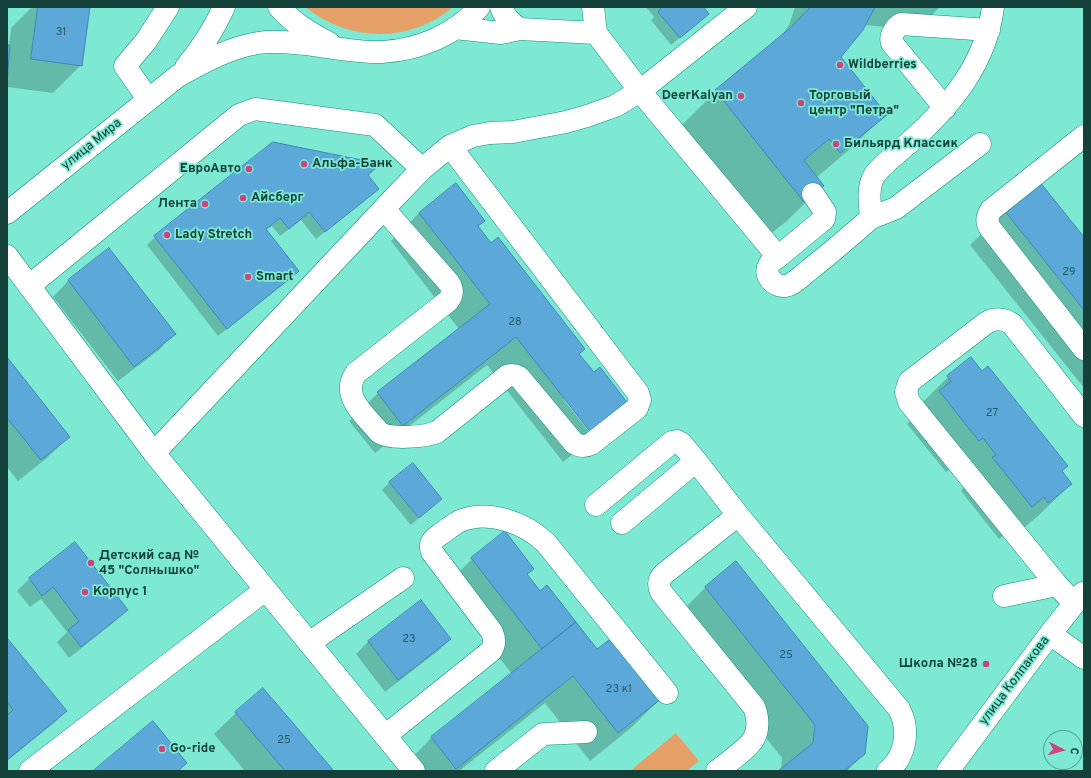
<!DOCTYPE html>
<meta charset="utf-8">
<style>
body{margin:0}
#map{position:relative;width:1091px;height:778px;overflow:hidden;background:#7ee9d3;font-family:Overpass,sans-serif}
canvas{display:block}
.frame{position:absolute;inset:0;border:8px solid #14423a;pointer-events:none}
.north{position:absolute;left:1043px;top:730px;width:40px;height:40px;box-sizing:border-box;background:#7ee9d3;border:1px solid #54a696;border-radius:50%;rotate:96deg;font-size:11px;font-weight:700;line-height:16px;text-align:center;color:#14423a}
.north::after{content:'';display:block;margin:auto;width:14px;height:18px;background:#cd437b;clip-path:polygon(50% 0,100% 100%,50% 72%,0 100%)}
</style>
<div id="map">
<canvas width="1091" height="778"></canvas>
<div class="frame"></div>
<div class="north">С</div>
</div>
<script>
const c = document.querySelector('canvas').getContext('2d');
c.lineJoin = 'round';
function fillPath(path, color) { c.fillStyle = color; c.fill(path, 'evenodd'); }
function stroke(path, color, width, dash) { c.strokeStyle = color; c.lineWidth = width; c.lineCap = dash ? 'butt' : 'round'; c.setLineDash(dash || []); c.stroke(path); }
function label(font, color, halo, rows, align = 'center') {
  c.font = font + ' Overpass,sans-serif'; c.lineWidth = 3.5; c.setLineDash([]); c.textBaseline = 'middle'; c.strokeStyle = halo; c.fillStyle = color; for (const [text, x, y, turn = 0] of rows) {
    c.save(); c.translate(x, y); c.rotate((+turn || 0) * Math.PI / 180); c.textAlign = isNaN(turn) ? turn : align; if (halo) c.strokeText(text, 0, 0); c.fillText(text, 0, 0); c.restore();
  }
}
fillPath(new Path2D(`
 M305,7H453C409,44 349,42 305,7Z
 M676,733L699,761L686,771H630Z`), '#e5a068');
fillPath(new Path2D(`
 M32,7H92L89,10L81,65L53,93L7,87V46H9L11,28Z
 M646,7H703L708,14L671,45L651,20L654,17Z
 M795,7H940L916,30L865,25L839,57L885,115L850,149L816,178L822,186L787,221L768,236L681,126L716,91L780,38L789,25Z
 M379,165L367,176L369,197L316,239L301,220L280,236L272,226L266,230L298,271L290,279L218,336L147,245L155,237Z
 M455,185L477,227L584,349L579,355L566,399H563L594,438L563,462L487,365L375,453L349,421L378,393L459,329L391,241L419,213Z
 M1005,211L1084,238V388L970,245Z
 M109,249L174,334L159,350L118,381L53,297L68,281Z
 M7,358L69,436L47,458L18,481L7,467Z
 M971,359L1071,484L1038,516L1015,535L1011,529L999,539L961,491L964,487L950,469L946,472L907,424L918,413L915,410L948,377Z
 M390,482L441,499L411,525L382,490Z
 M75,544L126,610L114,622L69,658L57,642L67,632L41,599L30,607L17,591L29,579Z
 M472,559L533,568L526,575L540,593L597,651L660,699L632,727L590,761L545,703L459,771H408L404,766L432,737L512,674L444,587Z
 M736,563L864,754L847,771H780L781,770L782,758L673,620L705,588Z
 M421,601L450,639L438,651L385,692L356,654L368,642Z
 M7,639L66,711L54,723L7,761Z
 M236,713L332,771H245L214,734Z`), '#0003');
const building = new Path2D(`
 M38,7H90L82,66L31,59Z
 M660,7H704L709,14L680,38L658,12L661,8Z
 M811,7H875L863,30L841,57L887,115L840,153L829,139L804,160L824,186L804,202L715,90L790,28Z
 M7,45H10L7,82Z
 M273,142L381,164L368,175L379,189L325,232L309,212L289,229L280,218L266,229L299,271L227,329L154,236Z
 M1039,181L1084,237V310L1004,210Z
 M456,183L485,221L478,226L491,243L498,237L585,349L579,354L594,372L600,367L629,405L592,434L516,337L403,426L377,392L490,304L419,213Z
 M109,248L176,334L134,367L68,280Z
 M7,357L70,437L41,460L7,418Z
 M971,357L982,371L988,366L1068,466L1062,471L1072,484L1048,503L1044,497L1032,507L992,457L996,455L983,438L979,441L939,391L951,381L947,376Z
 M413,463L442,499L419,518L389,482Z
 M505,531L534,569L527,574L540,591L547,585L576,622L542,649L471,558Z
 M75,542L128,610L81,647L68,630L79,621L53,587L42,596L29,578Z
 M736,561L868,726L865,754L844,771H778L813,743L815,725L705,587Z
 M421,600L451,639L398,680L368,641Z
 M576,622L597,649L613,637L661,699L618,733L573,676L456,769L431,737Z
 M7,638L67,711L7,760V715L13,710L7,702Z
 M263,688L334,771H285L235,712Z
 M153,721L187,763L178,771H93Z`);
fillPath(building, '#5ca8d9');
stroke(building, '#3d89b8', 1);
const minor = new Path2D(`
 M593,7L596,33
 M455,28L501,33L520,29C511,23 505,18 501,7
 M520,29L596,33L640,91L778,257C775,259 771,261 769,265C762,277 778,290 789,285C796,282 803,275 809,270C830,254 850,236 871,218C870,205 867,188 874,176C879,167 902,149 911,141C952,104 986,63 993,7
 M148,99L125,66L146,41L168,7
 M945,108L892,43C889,36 896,27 901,24L989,30
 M1084,136L991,210C987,216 986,222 990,228L1084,349
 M450,146L473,136L490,133L513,132L566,122L587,116L615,106L640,91L746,7
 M871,218L896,208L980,144
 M7,256L154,453L414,771
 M778,257L824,219L825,212L813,194
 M29,286L239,115L255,109L375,125L422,169
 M154,453L394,198L422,169L450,146L638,393L640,400L637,408L591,444C585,447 579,446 574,443L519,377C515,375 512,374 507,376L437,432C425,437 389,440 379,432C365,415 340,396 356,373L448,301C453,295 453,289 449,283L384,209
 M596,505L672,442L677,441L681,443L696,461L738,515
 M622,523L696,461
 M1004,596L1057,585
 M1074,603L1057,585L909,402L906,392L909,382L986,323C994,318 1004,318 1012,324L1084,416
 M1050,634L1084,658
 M309,643L403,578
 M385,736L491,651C495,645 495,639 492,632L432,552C428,542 435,538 442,533C448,529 454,524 460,521C489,509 525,523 546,543L667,693
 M30,771L265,590
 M496,771L543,734L586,732
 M717,771C726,764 750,747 754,738C759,729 758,716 754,707L661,592C658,585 658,579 665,573L738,515L899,709C910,729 906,756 888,771
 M948,771L1050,634L1083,593`);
const major = new Path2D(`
 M279,7C293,23 310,33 329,43
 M186,67C202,48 214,29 224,7
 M7,213L178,76C204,62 228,48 258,43C276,40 295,43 313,45C335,48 360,53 382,52C418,50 456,35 479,7`);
stroke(minor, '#0a8e7b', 23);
stroke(major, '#0a8e7b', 23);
stroke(minor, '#fff', 22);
stroke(major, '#fff', 22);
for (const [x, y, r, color] of [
 [840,65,4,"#cd437b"],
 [741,96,4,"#cd437b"],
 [801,103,4,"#cd437b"],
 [836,144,4,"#cd437b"],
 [304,164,4,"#cd437b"],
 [249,169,4,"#cd437b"],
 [243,198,4,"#cd437b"],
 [205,204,4,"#cd437b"],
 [167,235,4,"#cd437b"],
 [248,277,4,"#cd437b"],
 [91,563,4,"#cd437b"],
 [85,592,4,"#cd437b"],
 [986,664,4,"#cd437b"],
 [162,749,4,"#cd437b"]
]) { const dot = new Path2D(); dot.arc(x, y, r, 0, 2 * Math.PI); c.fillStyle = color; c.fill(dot); stroke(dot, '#7ee9d3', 1.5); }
label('11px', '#265c62', null, [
 ["31",61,33],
 ["29",1069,273],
 ["28",515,323],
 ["27",992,414],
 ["23",409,640],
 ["25",786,656],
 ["23 к1",619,690],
 ["25",284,741]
]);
label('bold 13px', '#14423a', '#7ee9d3', [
 ["Wildberries",848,65],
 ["DeerKalyan",733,96,"right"],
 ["Торговый",809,96],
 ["центр \"Петра\"",809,111],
 ["Бильярд Классик",844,144],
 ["Альфа-Банк",312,164],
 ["ЕвроАвто",241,169,"right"],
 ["Айсберг",251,198],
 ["Лента",197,204,"right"],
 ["Lady Stretch",175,235],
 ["Smart",256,277],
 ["Детский сад №",99,556],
 ["45 \"Солнышко\"",99,571],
 ["Корпус 1",93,592],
 ["Школа №28",978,664,"right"],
 ["Go-ride",170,749]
], 'left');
label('13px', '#14423a', '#7ee9d3', [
 ["улица Мира",92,145,-39],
 ["улица Колпакова",1015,681,-53]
]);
</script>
